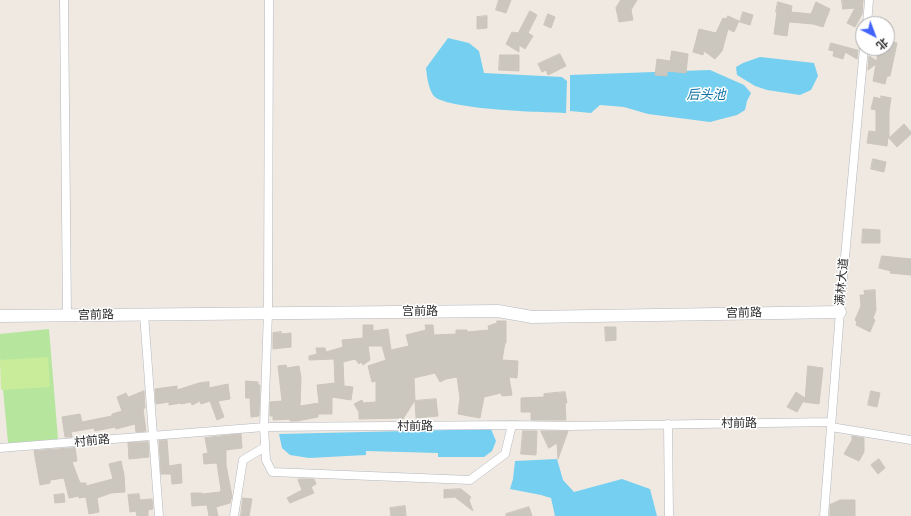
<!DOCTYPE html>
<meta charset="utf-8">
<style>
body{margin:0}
#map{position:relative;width:911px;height:516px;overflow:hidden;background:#efe9e1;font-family:Mulish,"Noto Sans SC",sans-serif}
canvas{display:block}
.north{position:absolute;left:855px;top:16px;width:40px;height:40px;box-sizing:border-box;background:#fff;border:1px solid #ababab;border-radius:50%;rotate:138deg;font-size:11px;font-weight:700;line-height:16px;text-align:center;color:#2e2e2e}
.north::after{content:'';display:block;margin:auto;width:14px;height:18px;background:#4264fb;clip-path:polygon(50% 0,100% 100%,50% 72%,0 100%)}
</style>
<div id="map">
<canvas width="911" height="516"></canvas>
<div class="north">北</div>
</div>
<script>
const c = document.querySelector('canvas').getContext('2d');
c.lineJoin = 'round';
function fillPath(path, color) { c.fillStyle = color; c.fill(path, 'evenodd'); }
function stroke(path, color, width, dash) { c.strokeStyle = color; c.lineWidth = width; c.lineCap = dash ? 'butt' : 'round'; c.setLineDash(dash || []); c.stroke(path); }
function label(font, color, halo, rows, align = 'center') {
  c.font = font + ' Mulish,"Noto Sans SC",sans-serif'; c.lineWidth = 3; c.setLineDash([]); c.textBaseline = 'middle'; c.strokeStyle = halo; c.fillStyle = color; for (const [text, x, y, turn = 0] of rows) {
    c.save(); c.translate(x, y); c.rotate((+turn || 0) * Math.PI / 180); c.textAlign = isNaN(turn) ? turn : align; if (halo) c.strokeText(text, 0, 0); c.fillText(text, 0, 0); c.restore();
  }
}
fillPath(new Path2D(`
 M49,329L58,439L8,443L0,357V334Z`), '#b6e59e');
fillPath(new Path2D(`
 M48,357L50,387L1,390L0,360Z`), '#c9ec9a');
fillPath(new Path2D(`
 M448,38L469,43L479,51L484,73L562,77L567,81L566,113C544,112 443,110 433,95C428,87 427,76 426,68Z
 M760,57L814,63L818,76L811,90L800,95L767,90L755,86L737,75L736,67L743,63Z
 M710,70L744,85L751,93L747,101L745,110L737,115L710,122L648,114L624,107L600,105L591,113L570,111V75Z
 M491,429L496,441L492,451L484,457H438V453L366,451V455L309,458L290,455L282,448L279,434Z
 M557,459L563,480L574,492L622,479L650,489L657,516H555L551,498L541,495L510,489L513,479L515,461Z`), '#75cff0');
const building = new Path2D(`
 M499,0H511L506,13L496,10Z
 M621,0H637L631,10L633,20L619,22L616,8Z
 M842,0H863L862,14L855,27L847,23L855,8L843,9Z
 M778,2L792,6L791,12L811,14L816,2L830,9L823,27L813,24L789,22L787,36L774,34L777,12H776Z
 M530,11L537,15L528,33L533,36L525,49L519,45V52L506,44L512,32L518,33Z
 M743,12L753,15L750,25L740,22Z
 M548,14L555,17L551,28L544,25Z
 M487,16V28L477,29V17Z
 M728,16L739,21L734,32L728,29L722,51L715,59L704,51L703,55L693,52L699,29L716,33L723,18L726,19Z
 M887,41L897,43L890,76H887L885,84L873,81L876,64L868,70L869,56L877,61V48H887Z
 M831,43L857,50H858L857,59L845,52L843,59L833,56L834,51L829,50Z
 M672,51L688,54L686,73L667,71V76L655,75L657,59L670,61Z
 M560,54L566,66L548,75L546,70L542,72L538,64Z
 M500,55H519V71L499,70Z
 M881,96L891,98L889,112V138L904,124L911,132V134L897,147L888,137L887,146L867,143L869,131L876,132V110L871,109L874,97L881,99Z
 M873,159L886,162L884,172L871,169Z
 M863,229L880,230V243H862Z
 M882,256L911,259V275L890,273L891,271L879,268Z
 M875,290L876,310L873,318L875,320L870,332L856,325L857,322L855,320L861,306L860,295H865L864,291Z
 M497,321H506V343H505L502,360L518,361L517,378L509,377L512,395L502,396L501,393L484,397L480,418L458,414L460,398L457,377L446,379L440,382L435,373L414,378L415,400L403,419L401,418L359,419V412L354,404L362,400L363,403L376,402V381L372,382L368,366L386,360L382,346H368L370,360L363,365L361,362L359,364L355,359L343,362L344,386L353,387L351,400L332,397V414H318V417L297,421H290V419L273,420V416H270V402L282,401L278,366L286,365L287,368L299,366L301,378L300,406L319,403L317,385L335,383L334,359L309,360V356L317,354L316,348H325L326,352L343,347L342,340L363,338V325H373V331L388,329L391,350L409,346L406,335L426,330L425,325H433L434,335L456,334V330H467V332L489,330L488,326L497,323Z
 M605,327H616V340L606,341Z
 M281,332V334L291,333V347L273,349V333Z
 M808,366L823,368L819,404L804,402V400L797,412L787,407L796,392L805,398Z
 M246,381L258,382V385H260L259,416L251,417L250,398H246Z
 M209,382V388L228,384L230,399L218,401L224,417L217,420L210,401L201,404L200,401L192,405L191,402L181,404V403L169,405V402L156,404L155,389L177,386V390L199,383Z
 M144,391L145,408L143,409L146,431L136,432L135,424L116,429L115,427L95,431L94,428L71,432L72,437H65L62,417L80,414L82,422L112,416V414L122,411L117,397L126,393L128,397Z
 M871,391L880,393L877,407L868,405Z
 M565,392L567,403H565L566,420H531V412H521V398L544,397V394Z
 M436,399L438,416L416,418L415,401Z
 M523,431H537L536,455L521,454Z
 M541,431H568L558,459L557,443L549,448Z
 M241,434L242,448L226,450V465L232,496L230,503L216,507L218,516H209L207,505L192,506L191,493H202V494L220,492L221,490L217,463L204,464L203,454L208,453L205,438Z
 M852,436L864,438V452L859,461L844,454L852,440Z
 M167,440L169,466L181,464L182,483L172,484L171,474H161L159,441Z
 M148,442L149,457L129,459L128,443Z
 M75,448L77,461L72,462L80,483H86V486L113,479L109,464L121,461L124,475L125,492L111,493L97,498L99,512L89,514L86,497L79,498V496L69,498L64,478L50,480V483L40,485L34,451Z
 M879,459L885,468L878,474L871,465Z
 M301,479H314L316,484L311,487L314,493L290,503L287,498L302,490L298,480Z
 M461,489L471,497L469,500L473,511L455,497L444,498V490Z
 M64,494L65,502L55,503L54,495Z
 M139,494L140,500L152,499L153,509L148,510V516H137L136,511L130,512L128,495Z
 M243,498L252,499L249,516H241Z
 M840,500H855V516H830V505Z
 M405,506L406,516H391L390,508Z
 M529,507L532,516H506V514Z`);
fillPath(building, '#cbc7bf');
stroke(building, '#cbc5ba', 1);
const street = new Path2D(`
 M64,0L67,315
 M269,0L268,312L264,427L266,460L272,472L470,480L505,454L512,425
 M867,24L869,0
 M144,314L159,516
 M668,424L669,516
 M831,427L911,440
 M0,448L264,427L512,425L570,426L831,422
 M234,516L243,460L265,447
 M824,516L840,312L864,48`);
const secondary = new Path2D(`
 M0,316L498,311L532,317L840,312`);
stroke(street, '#b4b7c1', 9);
stroke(secondary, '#b4b7c1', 13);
stroke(street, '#fff', 8);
stroke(secondary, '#fff', 12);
label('12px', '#2e2e2e', '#fff', [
 ["满林大道",842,282,-85],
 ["宫前路",420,311],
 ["宫前路",744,313,-1],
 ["宫前路",96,315,-1],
 ["村前路",739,423],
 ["村前路",415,426],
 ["村前路",92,441,-5]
]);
label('italic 13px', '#0d6fa3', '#fff', [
 ["后头池",706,95]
]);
</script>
